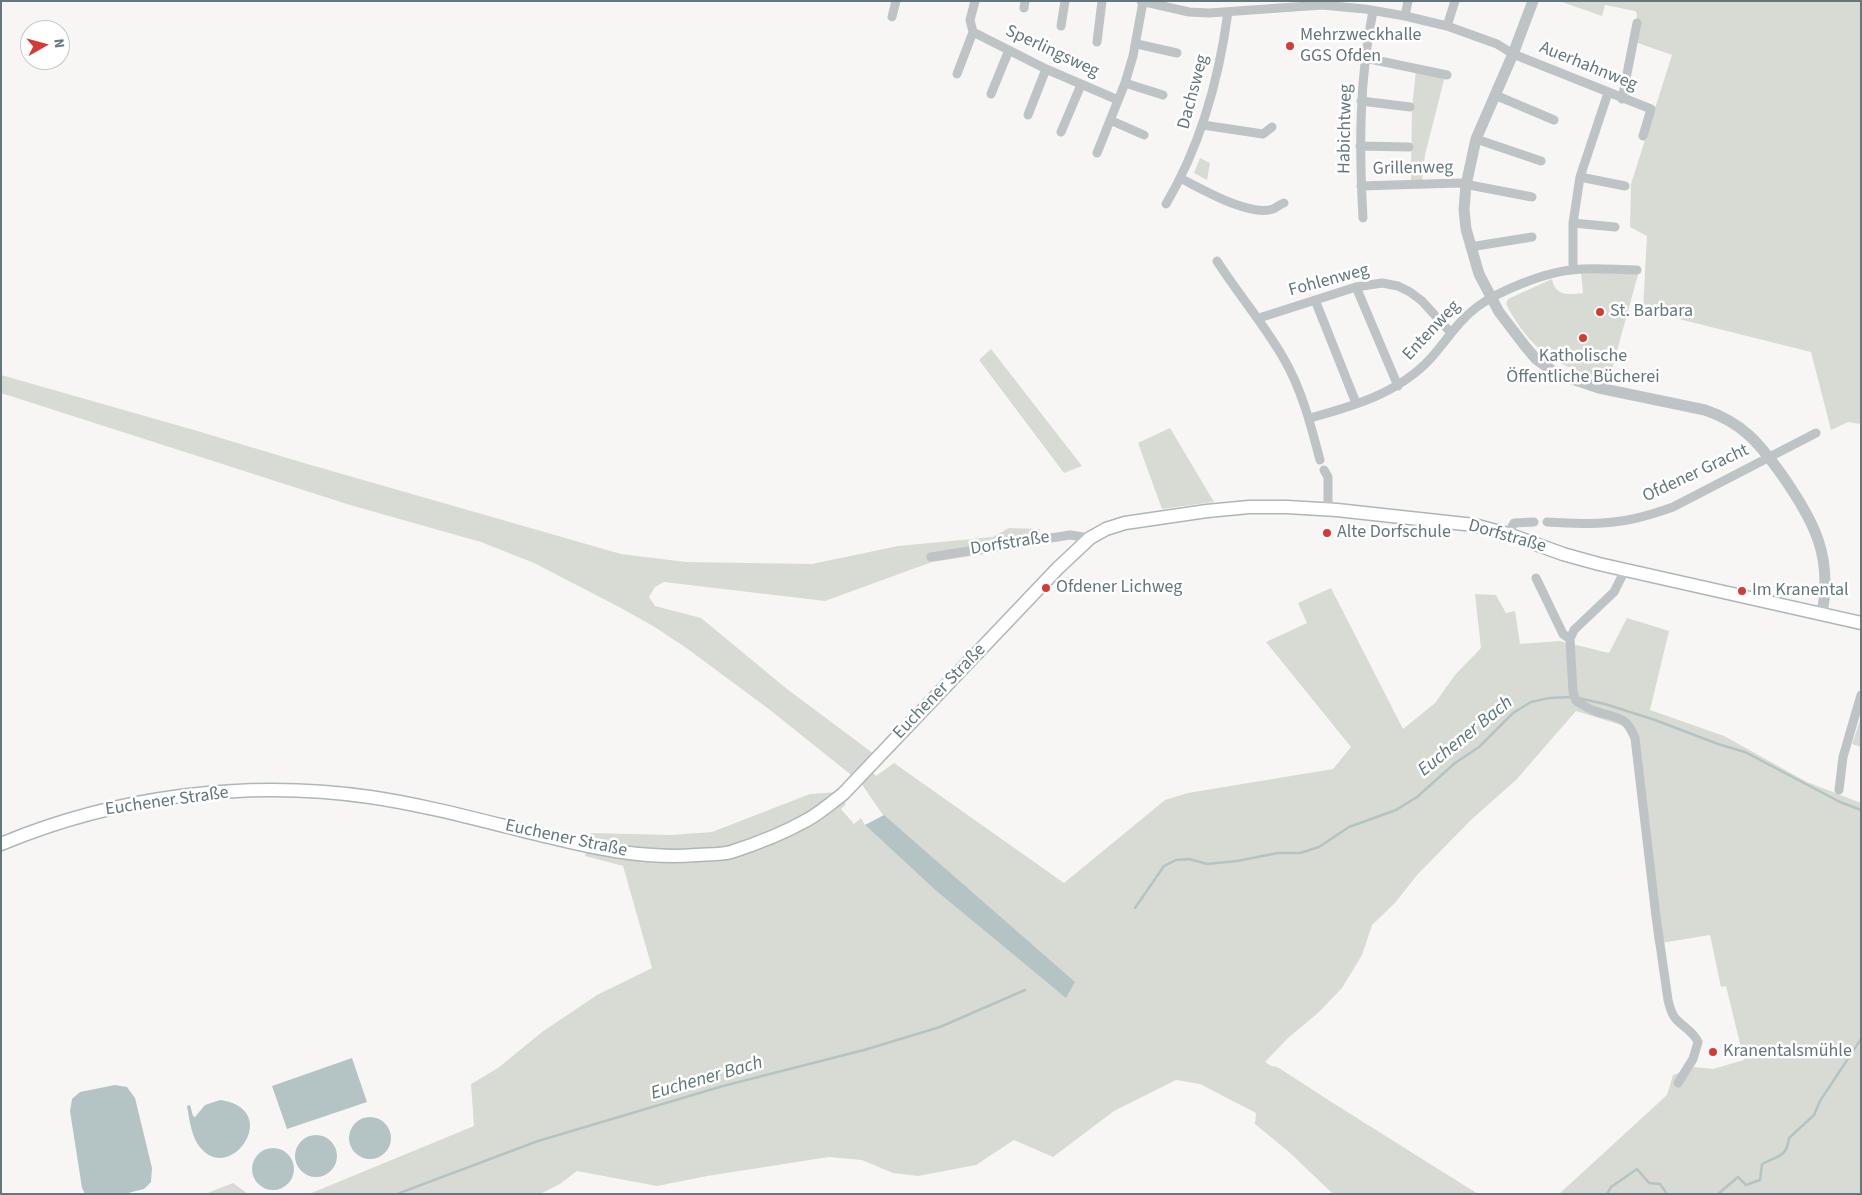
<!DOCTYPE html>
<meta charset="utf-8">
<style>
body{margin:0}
#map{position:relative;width:1862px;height:1195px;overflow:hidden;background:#f7f6f4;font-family:"Source Sans 3",sans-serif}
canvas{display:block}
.frame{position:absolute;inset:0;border:2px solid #64777d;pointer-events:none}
.north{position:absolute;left:20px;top:20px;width:50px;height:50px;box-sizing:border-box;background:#fff;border:1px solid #c1c9cb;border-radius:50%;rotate:83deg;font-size:14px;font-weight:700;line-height:20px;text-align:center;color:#64777d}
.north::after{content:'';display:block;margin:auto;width:18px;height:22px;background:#d73933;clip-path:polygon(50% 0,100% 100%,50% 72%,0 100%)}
</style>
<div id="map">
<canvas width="1862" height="1195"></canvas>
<div class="frame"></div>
<div class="north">N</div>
</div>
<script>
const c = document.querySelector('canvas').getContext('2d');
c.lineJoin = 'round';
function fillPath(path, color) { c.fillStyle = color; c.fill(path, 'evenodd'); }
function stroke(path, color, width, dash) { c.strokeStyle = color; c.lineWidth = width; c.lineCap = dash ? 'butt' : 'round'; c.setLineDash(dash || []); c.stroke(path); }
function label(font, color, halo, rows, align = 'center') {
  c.font = font + ' "Source Sans 3",sans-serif'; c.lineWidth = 5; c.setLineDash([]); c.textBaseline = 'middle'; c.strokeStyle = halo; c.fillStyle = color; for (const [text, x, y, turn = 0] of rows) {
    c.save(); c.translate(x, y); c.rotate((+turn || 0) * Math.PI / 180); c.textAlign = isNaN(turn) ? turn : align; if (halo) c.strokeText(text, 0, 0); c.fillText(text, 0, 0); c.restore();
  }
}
fillPath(new Path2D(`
 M1559,1H1861V424L1848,422L1831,430L1811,352L1643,310L1647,236L1630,227L1631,184L1672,55L1635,42L1637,14L1635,11L1605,5L1602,16Z
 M1416,70L1445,76L1425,155L1422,181H1411L1412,108Z
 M1200,158L1210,163L1207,180L1194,173Z
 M1639,271L1609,380C1559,368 1531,352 1506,304L1508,299L1552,279C1555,296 1568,295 1583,293L1581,272Z
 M991,349L1082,466L1064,473L979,360Z
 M1,375L194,430L304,463L621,554L686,562L812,564L898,546L993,537L1009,528L1040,529L1038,546L932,562L825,601L664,582L655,587L649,597L655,606L701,618L787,689L874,754L855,778L770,710L685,647L653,626L619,607L534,563L481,542L350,505L1,393Z
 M1170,428L1214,502L1162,509L1138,443Z
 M1331,588L1403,729L1435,703L1455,675L1481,648L1475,594L1496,595L1506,613L1515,611L1520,644L1560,641L1609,653L1627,618L1669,631L1650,710L1724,736L1807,782L1861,803V1194H1559L1667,1095L1673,1075L1695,1067L1713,1069L1744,1060L1726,986L1721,987L1710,935L1655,944L1631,740L1624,726L1576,711L1516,780L1472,819L1417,875L1395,903L1372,925L1362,955L1342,988L1319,1012L1287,1039L1265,1062L1273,1067L1274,1066L1279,1068L1333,1103L1478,1194H1333L1289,1152L1255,1124L1256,1113L1200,1084L1176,1080L1114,1111L1053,1157L1014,1140L976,1165L918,1176L893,1173L862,1160L829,1157L707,1176L657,1186L577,1171L560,1184L540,1194H309L474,1126L471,1084L498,1068L542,1032L597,995L652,968L623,866L585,856L591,833L671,835L712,832L810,794L839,792L846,804L841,809L854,824L861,818L865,825L933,888L861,783L872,772L876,776L894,763L1064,883L1165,800L1188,793L1333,769L1351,747L1266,642L1307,623L1298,603Z
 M1860,720H1861V747L1852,744Z
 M233,1183L248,1194H205Z`), '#d8dbd3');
fillPath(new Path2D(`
 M884,815L1075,982L1066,998L933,888L865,825Z
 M352,1058L367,1102L287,1129L272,1086Z
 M115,1085L127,1087L135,1098L152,1168L151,1182L144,1189L124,1194H85L82,1188L70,1111L72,1099L80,1092Z
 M220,1100C286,1109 227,1191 197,1143C191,1133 189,1117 187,1106L190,1105L193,1116L195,1117L205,1105Z
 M349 1138a21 21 0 1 1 42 0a21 21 0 1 1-42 0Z
 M295 1156a21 21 0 1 1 42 0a21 21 0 1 1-42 0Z
 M252 1169a21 21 0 1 1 42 0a21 21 0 1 1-42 0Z`), '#b4c4c5');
stroke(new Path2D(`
 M1578,698L1605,704L1655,720L1718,744L1745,752L1840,802L1861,810
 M1135,908L1164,866L1176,860L1189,859L1207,864L1237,861L1278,853H1300L1319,847L1349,827L1396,810L1417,797L1455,763L1479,747L1513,713L1531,702L1549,698L1572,697
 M397,1194L538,1141L723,1086L864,1050L940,1027L1025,990
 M1607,1194L1611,1187L1637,1169L1649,1183L1660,1184L1667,1194
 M1718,1194L1738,1177L1746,1185L1760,1180L1762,1164C1778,1156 1787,1157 1789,1138L1814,1115L1820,1101L1861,1039`), '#b4c4c5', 2.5);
const secondary = new Path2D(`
 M1,844C116,796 247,779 370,797C431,806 490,823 549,837C597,849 646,859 696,855C707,854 720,855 731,852C756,844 784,833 807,820C820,813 831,803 843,794L1058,568L1090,538L1106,529L1125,523L1207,511L1249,507H1287L1337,510L1474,525L1508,534L1563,554L1599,564L1861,623`);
stroke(secondary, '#aeb6b8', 15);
stroke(new Path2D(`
 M1141,1L1189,12L1209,13L1322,5L1365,9L1405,16L1447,26L1497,44L1513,54L1651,109L1643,136
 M1024,8L1025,1
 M1405,16L1408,1
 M892,17L896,1
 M1061,26L1065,1
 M1447,26L1455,1
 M973,32L1046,69L1118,100
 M1097,42L1102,1
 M1137,44L1177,53
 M1365,58L1447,75
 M957,74L973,32L970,20L975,1
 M1125,83L1163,95
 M991,94L1009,50
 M1495,95L1554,120
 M1622,99L1637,23
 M1361,101L1410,107
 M1028,115L1046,69
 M1110,120L1144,135
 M1203,125L1263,134L1272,127
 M1061,132L1081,85
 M1476,139L1541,161
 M1360,146L1409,147
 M1097,153L1125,83L1133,56L1143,2
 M1580,177L1625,186
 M1180,178C1202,189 1249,217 1273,209C1277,207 1280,204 1284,203
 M1361,186L1459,183L1532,197
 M1166,204C1201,145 1219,79 1228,12
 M1363,218C1359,147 1359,81 1373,11
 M1573,223L1615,227
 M1470,247L1532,237
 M1217,261C1238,294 1264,324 1284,359C1302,390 1311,426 1320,460
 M1573,269V223L1580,177L1608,93
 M1356,287L1398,386
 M1315,300L1356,403
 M1259,318L1356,287L1382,283L1398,286L1410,292L1422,301L1451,333
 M1310,418C1354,406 1399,393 1431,358C1447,340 1458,321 1477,307C1498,291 1546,272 1572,270C1593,267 1616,270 1637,270
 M1324,470L1328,477V509
 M1547,522C1571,523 1596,525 1621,521C1638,519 1656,513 1673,507L1816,433
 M1508,534L1514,523L1534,522
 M931,557L1070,535L1090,538
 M1625,570L1614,592L1574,630L1570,639L1573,692L1576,701C1584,706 1592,711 1601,713C1620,718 1627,718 1635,738L1656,916L1668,1000C1670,1007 1671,1014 1676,1019C1683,1027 1694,1032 1698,1042L1693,1059L1678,1083
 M1536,578L1563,634L1570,639
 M1839,790L1843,757L1861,695`), '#bec3c5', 9);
stroke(new Path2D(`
 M1533,1L1513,54L1476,139L1466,185L1464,210L1466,229L1479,274L1499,312L1525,346L1536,359L1557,374L1599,388L1705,410C1743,423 1759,443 1782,475C1814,521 1833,556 1822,614`), '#bec3c5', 11);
stroke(secondary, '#fff', 12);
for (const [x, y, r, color] of [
 [1290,46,5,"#d73933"],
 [1600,312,5,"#d73933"],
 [1583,338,5,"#d73933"],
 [1327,533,5,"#d73933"],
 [1046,588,5,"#d73933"],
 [1742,591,5,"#d73933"],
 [1713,1052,5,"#d73933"]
]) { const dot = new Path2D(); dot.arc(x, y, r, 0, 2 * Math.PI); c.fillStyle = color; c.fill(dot); stroke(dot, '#fff', 2); }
label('18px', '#64777d', '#fff', [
 ["Mehrzweckhalle",1300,36],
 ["GGS Ofden",1300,57],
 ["St. Barbara",1610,312],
 ["Katholische",1583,357,"center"],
 ["Öffentliche Bücherei",1583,378,"center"],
 ["Alte Dorfschule",1337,533],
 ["Ofdener Lichweg",1056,588],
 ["Im Kranental",1752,591],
 ["Kranentalsmühle",1723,1052]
], 'left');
label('18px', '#64777d', '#fff', [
 ["Sperlingsweg",1052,52,25],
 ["Auerhahnweg",1588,67,22],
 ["Dachsweg",1194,92,-75],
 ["Habichtweg",1346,129,-89],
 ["Grillenweg",1413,169,-1],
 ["Fohlenweg",1329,281,-15],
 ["Entenweg",1432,331,-47],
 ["Ofdener Gracht",1696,474,-25],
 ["Dorfstraße",1507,537,16],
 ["Dorfstraße",1010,544,-9],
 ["Euchener Straße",940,692,-46],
 ["Euchener Straße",167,802,-8],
 ["Euchener Straße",566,839,12]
]);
label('italic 19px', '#5e7678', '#fff', [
 ["Euchener Bach",1466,737,-39],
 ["Euchener Bach",707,1079,-16]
]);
</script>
